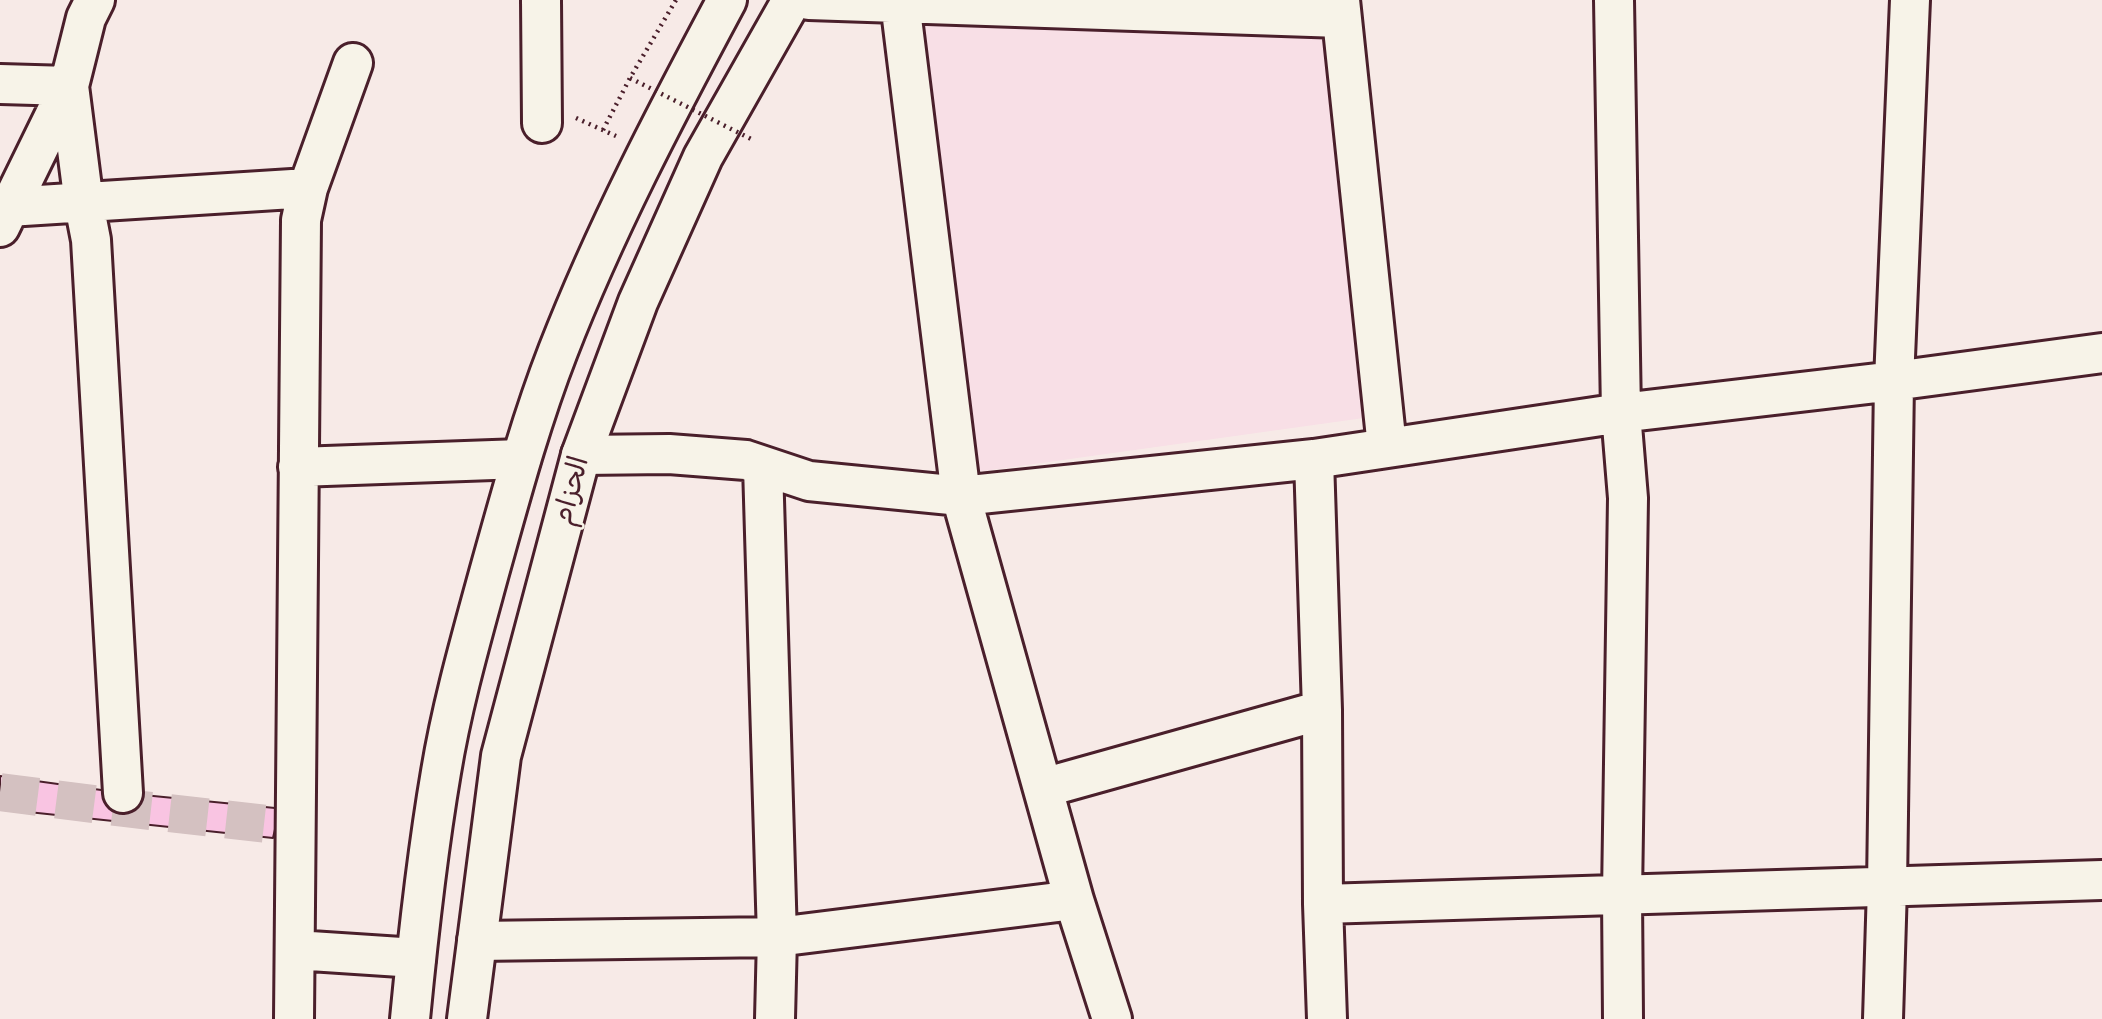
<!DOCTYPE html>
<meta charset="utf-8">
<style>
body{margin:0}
canvas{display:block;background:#f7eae7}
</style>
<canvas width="2102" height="1019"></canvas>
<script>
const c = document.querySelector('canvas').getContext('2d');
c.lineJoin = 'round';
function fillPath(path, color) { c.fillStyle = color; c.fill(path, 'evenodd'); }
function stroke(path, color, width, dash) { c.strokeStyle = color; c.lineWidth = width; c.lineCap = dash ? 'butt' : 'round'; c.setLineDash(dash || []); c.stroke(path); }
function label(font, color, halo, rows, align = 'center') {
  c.font = font + ' Caveat,"Playpen Sans Arabic",sans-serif'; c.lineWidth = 5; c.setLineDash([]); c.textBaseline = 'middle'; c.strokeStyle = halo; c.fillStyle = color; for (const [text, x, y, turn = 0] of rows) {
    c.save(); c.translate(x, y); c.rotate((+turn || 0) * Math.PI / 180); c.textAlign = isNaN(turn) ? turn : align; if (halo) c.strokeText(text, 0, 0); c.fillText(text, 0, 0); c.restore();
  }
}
fillPath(new Path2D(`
 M914,24L1323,38L1341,152L1371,417L977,472Z`), '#f8dfe6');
const building = new Path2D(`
 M0,776L123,793L275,808L276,825L273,838L0,809Z`);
fillPath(building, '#f9c4e2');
stroke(building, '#4a1f2b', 2);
stroke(new Path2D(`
 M0,792L124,808L276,825`), '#d4c1c1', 38, [38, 19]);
const minor = new Path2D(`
 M541,0L542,123
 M809,0L1341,18
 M1340,0L1387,447
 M1614,0L1621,413L1628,498L1622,895L1623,1019
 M900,2L961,496L1074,900L1112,1019
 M0,84L69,86L84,204L91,240L123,793
 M8,207L308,188
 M0,227L69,86L86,18L95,0
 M581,455L669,454L746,460L809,481L961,496L1314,459L1621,413L1894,381L2102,353
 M1314,459L1322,710L1323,904L1327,1019
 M763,466L777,937L775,1019
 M298,467L521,459
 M1043,788L1322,710
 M1323,904L2102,880
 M477,941L777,937L1074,900
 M295,950L416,958
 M294,1019L301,220L308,188L353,63
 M1883,1019L1887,887L1894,381L1910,0`);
const major = new Path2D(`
 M410,1019C418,936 427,854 441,772C452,705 471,639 489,573C510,498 530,423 558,351C605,230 666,114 727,0
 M467,1019L501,756L581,455L638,302L703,157L792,0`);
stroke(minor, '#4a1f2b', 44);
stroke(major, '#4a1f2b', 44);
stroke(new Path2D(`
 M576,118L616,136
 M603,130L630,78L676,0`), '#4a1f2b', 4.5, [2, 5]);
stroke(minor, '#f7f3e8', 38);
stroke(major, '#f7f3e8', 38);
stroke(new Path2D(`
 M630,78L753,140`), '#4a1f2b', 4.5, [2, 5]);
label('28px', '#4a1f2b', '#f7f3e8', [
 ["الحزام",572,491,-75]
]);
</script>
